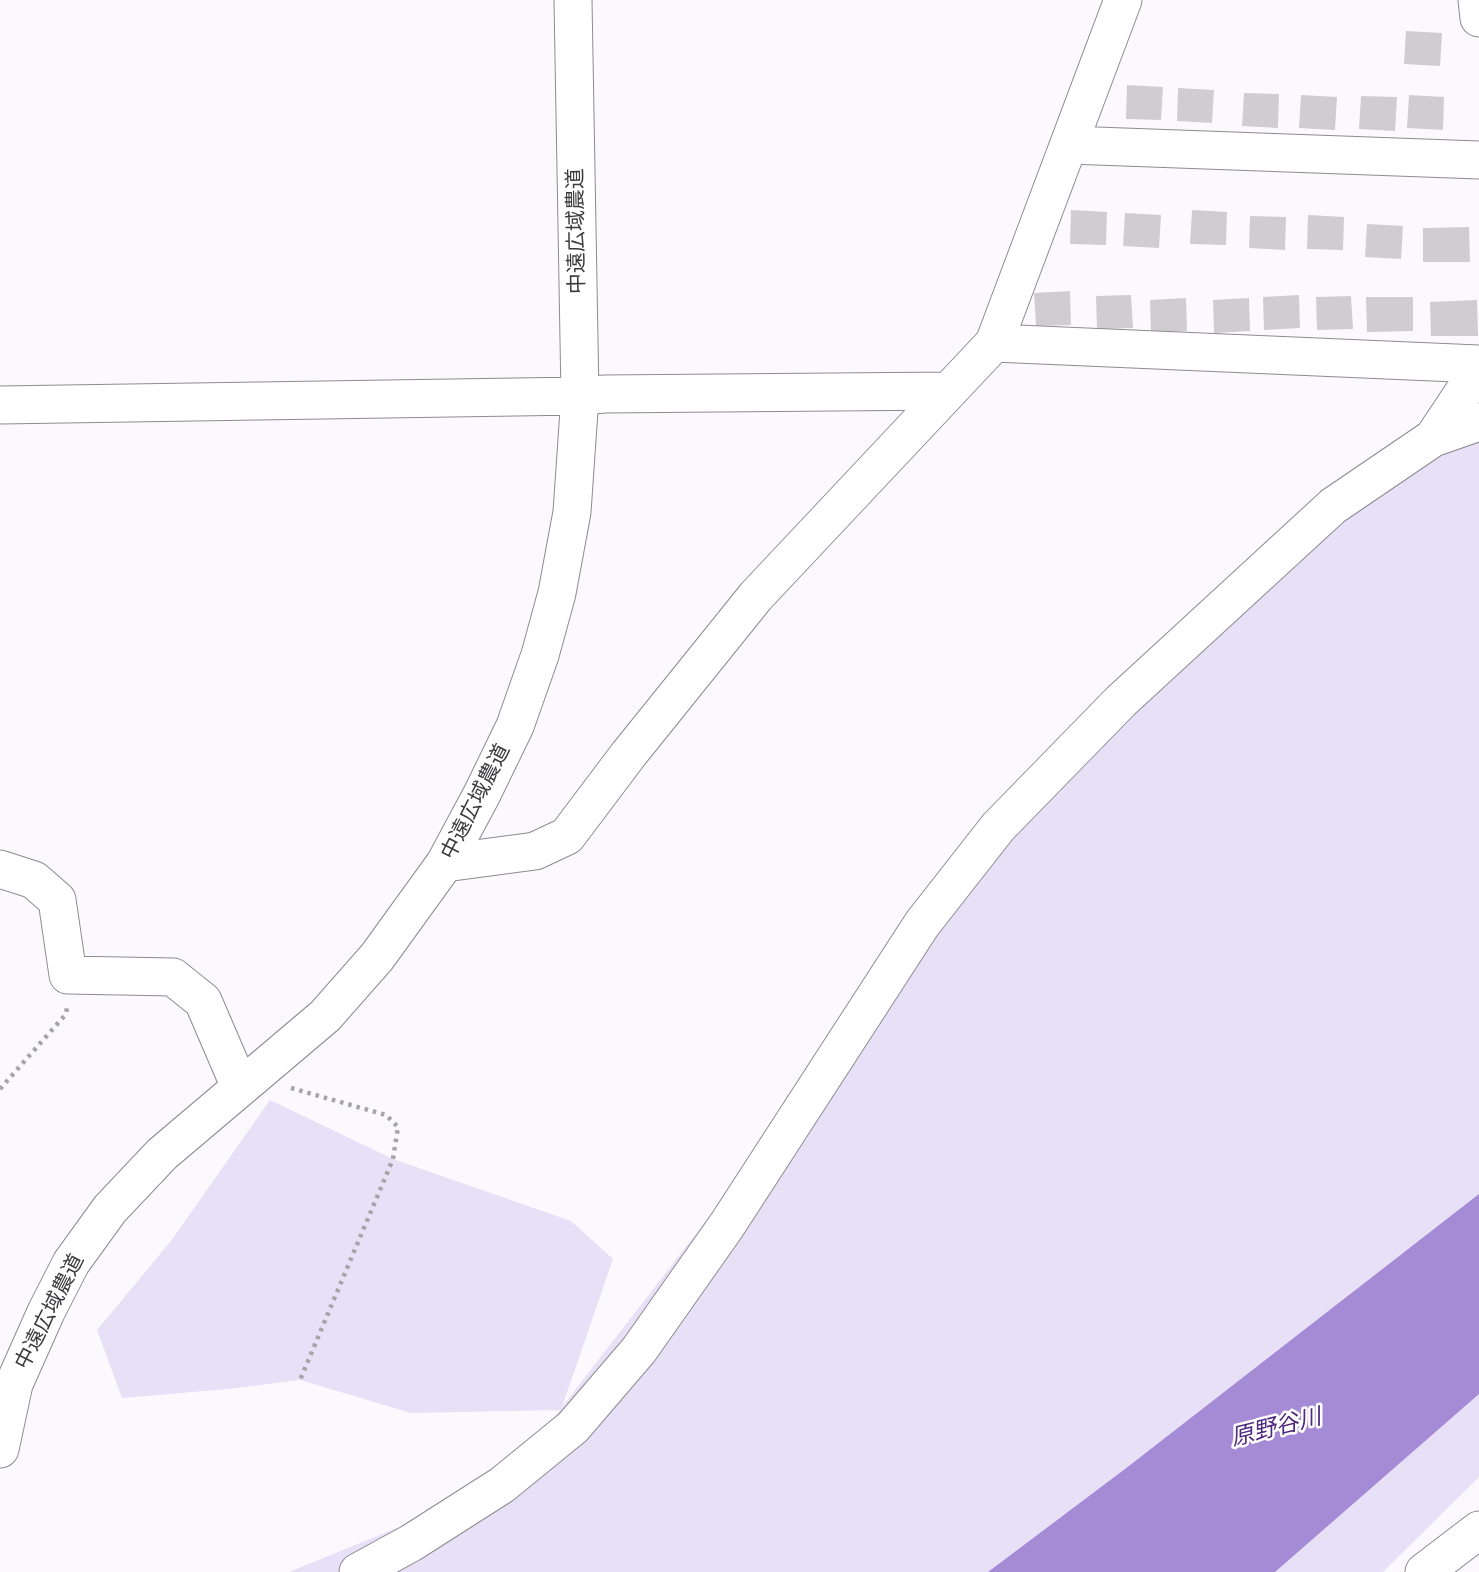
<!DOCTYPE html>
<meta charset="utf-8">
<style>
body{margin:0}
canvas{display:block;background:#fbf9fe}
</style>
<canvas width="1479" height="1572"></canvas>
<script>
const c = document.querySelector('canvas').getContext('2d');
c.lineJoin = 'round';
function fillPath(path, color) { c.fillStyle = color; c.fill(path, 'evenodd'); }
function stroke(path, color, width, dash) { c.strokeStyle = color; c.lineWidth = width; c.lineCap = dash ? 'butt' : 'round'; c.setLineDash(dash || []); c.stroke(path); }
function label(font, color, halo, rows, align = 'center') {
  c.font = font + ' Manrope,"Noto Sans JP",sans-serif'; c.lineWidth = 5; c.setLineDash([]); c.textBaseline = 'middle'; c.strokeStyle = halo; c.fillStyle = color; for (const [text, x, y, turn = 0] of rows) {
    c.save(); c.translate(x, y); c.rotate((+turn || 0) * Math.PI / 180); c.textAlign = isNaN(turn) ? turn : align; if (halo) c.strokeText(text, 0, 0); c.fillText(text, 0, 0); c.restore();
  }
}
fillPath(new Path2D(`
 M1479,423V1477L1383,1572H289L502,1485L560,1410L411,1413L300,1380L228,1389L122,1398L97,1330L171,1241L270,1100L393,1159L571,1221L613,1259L562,1407L855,1028L985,843L1149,676L1455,431Z`), '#e7e0f7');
fillPath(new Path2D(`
 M1479,1194V1394L1275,1572H988L1125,1469Z`), '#a58bd5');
fillPath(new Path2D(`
 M1406,31L1442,33L1440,66L1404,64Z
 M1127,85L1163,87L1161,120L1126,119Z
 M1178,88L1214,90L1212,123L1177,121Z
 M1244,93L1279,94L1278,128L1242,126Z
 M1301,95L1337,97L1335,130L1299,128Z
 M1409,95L1444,97L1443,130L1407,128Z
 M1361,96L1397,97L1395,131L1359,129Z
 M1071,210L1107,212L1106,245L1070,244Z
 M1192,210L1227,212L1226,245L1190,244Z
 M1125,213L1161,215L1159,248L1123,246Z
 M1308,215L1344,217L1343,250L1307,249Z
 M1250,216L1286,217L1285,250L1249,248Z
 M1367,224L1403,226L1401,259L1365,257Z
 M1469,227L1470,262H1423V228Z
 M1070,291L1071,325L1036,326L1034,293Z
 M1131,295L1133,328L1097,329L1096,296Z
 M1299,295L1300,328L1264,330L1263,297Z
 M1351,296L1353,329L1317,330L1316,297Z
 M1366,297H1413V331L1367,332Z
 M1186,298L1187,331L1151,333L1150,300Z
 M1249,298L1250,331L1214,333L1213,300Z
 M1477,300L1478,336H1431L1430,302Z`), '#cfcdd2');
const minor = new Path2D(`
 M1477,0L1479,18
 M1069,145L1479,160
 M994,343L1479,364
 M0,405L580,396L605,394L948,391
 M1433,438L1479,369
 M445,863L535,851L567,836L628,755L756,596L994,343L1123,0
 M0,869L34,880L57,900L68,975L173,977L203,1001L240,1087
 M0,1449L14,1384L46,1312L71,1263L110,1209L162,1154L325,1016L377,957L445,863L482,794L515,726L540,655L557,593L572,512L580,396L573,0
 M358,1572L411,1543L502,1485L573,1427L639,1350L727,1225L922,924L998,827L1121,701L1333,506L1433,438L1479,422
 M1424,1572L1479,1530`);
stroke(minor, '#8d8b90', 39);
stroke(new Path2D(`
 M291,1088L386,1115L398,1127L393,1159L300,1380
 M0,1089L66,1014L67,1008`), '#a6a4a8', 4.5, [3.5, 5]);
stroke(minor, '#fff', 37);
label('21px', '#3b3a3c', '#fff', [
 ["中遠広域農道",577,231,-91],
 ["中遠広域農道",476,802,-63],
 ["中遠広域農道",50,1312,-63]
]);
label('italic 23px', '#4e287e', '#fff', [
 ["原野谷川",1276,1428,-14]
]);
</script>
